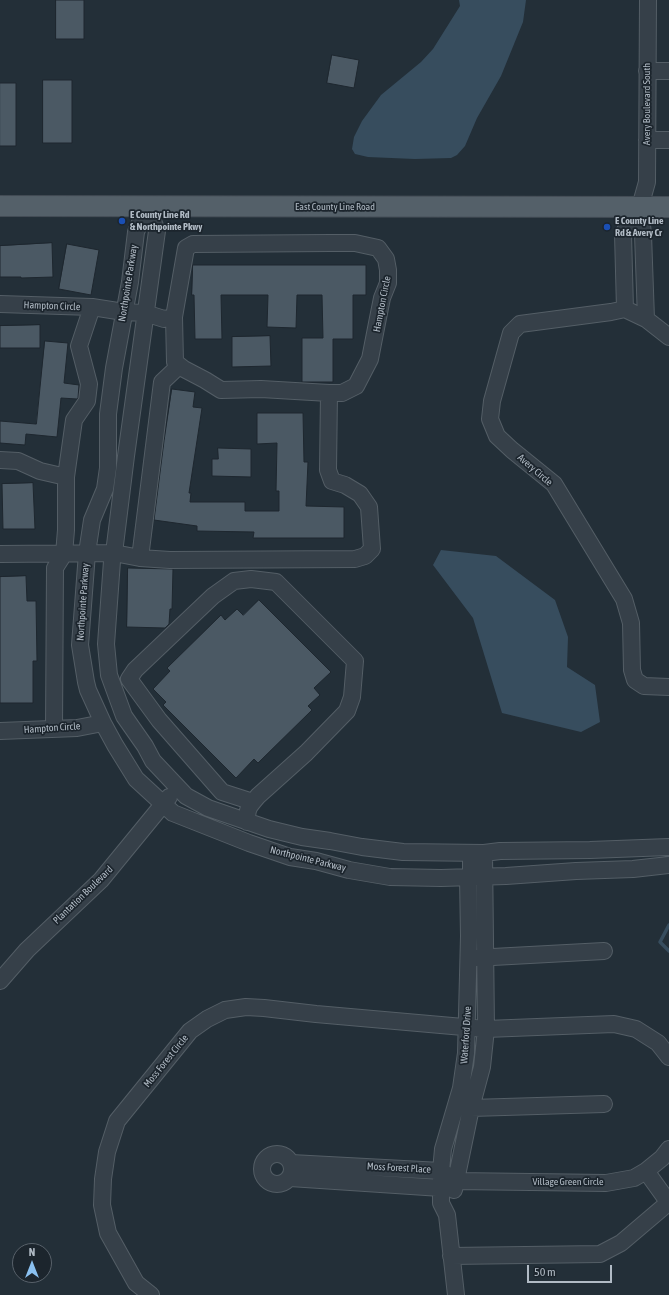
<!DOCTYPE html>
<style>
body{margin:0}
#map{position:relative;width:669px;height:1295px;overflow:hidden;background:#232f38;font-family:"Asap Condensed",sans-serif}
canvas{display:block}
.north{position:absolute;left:12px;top:1243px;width:40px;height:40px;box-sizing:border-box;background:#1c252d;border:1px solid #58616a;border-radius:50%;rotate:0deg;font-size:11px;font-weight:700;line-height:16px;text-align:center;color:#b1bbc5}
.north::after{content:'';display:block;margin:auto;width:14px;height:18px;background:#8ac0f0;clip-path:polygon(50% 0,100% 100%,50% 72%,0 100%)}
.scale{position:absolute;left:527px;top:1265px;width:85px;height:18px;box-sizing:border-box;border:2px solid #b1bbc5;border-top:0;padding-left:5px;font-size:12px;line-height:14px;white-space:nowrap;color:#b1bbc5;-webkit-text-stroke:3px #1c252d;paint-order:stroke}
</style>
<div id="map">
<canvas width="669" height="1295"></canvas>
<div class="north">N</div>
<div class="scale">50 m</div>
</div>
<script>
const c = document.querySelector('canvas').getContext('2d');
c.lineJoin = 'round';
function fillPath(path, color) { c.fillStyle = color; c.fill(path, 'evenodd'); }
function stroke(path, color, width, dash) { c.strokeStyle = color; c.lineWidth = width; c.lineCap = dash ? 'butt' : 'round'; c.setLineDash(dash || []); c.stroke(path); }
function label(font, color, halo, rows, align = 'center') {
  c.font = font + ' "Asap Condensed",sans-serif'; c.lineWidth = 3.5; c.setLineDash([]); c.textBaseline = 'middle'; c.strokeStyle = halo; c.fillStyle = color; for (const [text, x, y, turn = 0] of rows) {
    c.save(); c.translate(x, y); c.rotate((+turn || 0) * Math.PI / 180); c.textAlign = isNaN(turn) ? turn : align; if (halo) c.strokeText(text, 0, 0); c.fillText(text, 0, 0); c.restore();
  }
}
fillPath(new Path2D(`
 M459,0H526L523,22L501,76L477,118L465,146L457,155L451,158L415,159L368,157L355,154L352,149L354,137L362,121L381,95L421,62L433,49L460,6Z
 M441,550L496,556L555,600L568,637L567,667L595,685L600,722L581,732L502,713L473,618L433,565Z`), '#374d5e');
stroke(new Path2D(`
 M669,925L660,942L669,951`), '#374d5e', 3.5);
const building = new Path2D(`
 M56,0H84V39H56Z
 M332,55L359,60L354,88L327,83Z
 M43,80H72V143H43Z
 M0,83H16V146H0Z
 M52,243L53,277L21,278V277H0V246Z
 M67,244L99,250L91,295L59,289Z
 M193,265H366V295H353V339H333V382H302V338H323L322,295H297L296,328L267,327L268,295H221L222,339H195L194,295H192Z
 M40,325V348H0V326Z
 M270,336L271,366L232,367V337Z
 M45,341L68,343L64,383L79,385L78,398L77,399L61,398L57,437L26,434L25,445L0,443V421L36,424Z
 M172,389L195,392L193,407L202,408L189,493H191L190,502H245V511H279V491H276L277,443L257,444V413H303L304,462H308L306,506L344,507V538H253L254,532L197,531V526L154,520L164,441Z
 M218,448L251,449V477L212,476V459H218Z
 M33,483L35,529H3L2,484Z
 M128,568L173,569L172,609H170L169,624L165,628L127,627Z
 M26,576L27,601H36L37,661H33V703H0V577Z
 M259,600L331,672L314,688L320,695L308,706L312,710L258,763L254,759L236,778L163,705L166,702L153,689L170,671L167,668L221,615L225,620L237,609L243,615Z`);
fillPath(building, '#4b5964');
stroke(building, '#1e272f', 1);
const minor = new Path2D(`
 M647,71H669
 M647,140H669
 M147,206L136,232L130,282L114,368L108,414V468L105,489L92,520L87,553L80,645L86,682L88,690L103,723L115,745L136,779L173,813L249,843L290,857L316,861L349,870L390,877L441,878L506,876L576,871L633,869L669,865
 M147,206L157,231L126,456L114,553L112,561L106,644L109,675L124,716L145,746L153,761L186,796L208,808L269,829L302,837L330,841L362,847L403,852L484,853L500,851L590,850L669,847
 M640,207L647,182L648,0
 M331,243H355L378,248L386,259L388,270V283L382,298L378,318L370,359L356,386L342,393H329L261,389L221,390L205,380L184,369L175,362L174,317L186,248L193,244Z
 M0,304L92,307L124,312L145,313L164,319L174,317
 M625,309L623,234L640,207L643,234L646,319
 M669,337L646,319L625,309L611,312L520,324L511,333L492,401L490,419L497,436L512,450L554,484L624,599L631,623L632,670L635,680L644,686L669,687
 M0,460L18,461L40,471L66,477
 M0,554L114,553L140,558L170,560L355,559L365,556L372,549L369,507L360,494L345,485L332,481L328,470L329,393
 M140,558L162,382L179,366
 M54,729L55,568L64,554L66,530V477L74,420L87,401L89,384L79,346L92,307
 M0,731L77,728L103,723
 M247,822C247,807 249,807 258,796L306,753L347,711L352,697L355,661L276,582L251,579L234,581L213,596L135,670L129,679L159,720L222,792L253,802
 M474,958L604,951
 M0,981L27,950L101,880L169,797
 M461,1107L471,1108L604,1104
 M262 1169a15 15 0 1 1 30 0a15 15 0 1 1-30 0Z
 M291,1163L441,1171L450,1177
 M646,1171L669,1203
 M290,1178L441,1188L456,1181L606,1183L634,1178L646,1171L662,1158L669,1149
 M454,1190L471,1108L482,1067L486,1029L484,853
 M451,1256L600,1254L621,1243L668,1203
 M151,1295L136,1283L108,1233L102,1205L103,1179L107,1152L117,1121L190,1031L207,1019L225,1010L246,1007L264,1008L316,1014L486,1029L614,1024L636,1029L658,1043L669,1057
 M456,1295L447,1215L441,1203V1171L443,1149L461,1088L466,1053L469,936L468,877L471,871V853`);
const major = new Path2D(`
 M0,206L669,207`);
stroke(minor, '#545e66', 18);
stroke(major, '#434c55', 22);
stroke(minor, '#364049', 16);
stroke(major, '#546069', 20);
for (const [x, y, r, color] of [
 [122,221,4,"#1a4fb4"],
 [607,227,4,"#1a4fb4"]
]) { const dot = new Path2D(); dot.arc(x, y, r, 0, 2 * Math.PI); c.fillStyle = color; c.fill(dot); stroke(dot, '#1c252d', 1.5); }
label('10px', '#b1bbc5', '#1c252d', [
 ["Avery Boulevard South",647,104,-90],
 ["East County Line Road",335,207],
 ["Northpointe Parkway",128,283,-81],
 ["Hampton Circle",382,304,-79],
 ["Hampton Circle",52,306,2],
 ["Avery Circle",535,470,41],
 ["Northpointe Parkway",83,602,-86],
 ["Hampton Circle",52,728,-4],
 ["Northpointe Parkway",308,859,14],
 ["Plantation Boulevard",83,895,-44],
 ["Waterford Drive",466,1035,-86],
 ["Moss Forest Circle",166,1061,-51],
 ["Moss Forest Place",399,1168,3],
 ["Village Green Circle",568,1182]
]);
label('bold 10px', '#b1bbc5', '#1c252d', [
 ["E County Line Rd",130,215],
 ["& Northpointe Pkwy",130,227],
 ["E County Line",615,221],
 ["Rd & Avery Cr",615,233]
], 'left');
</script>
